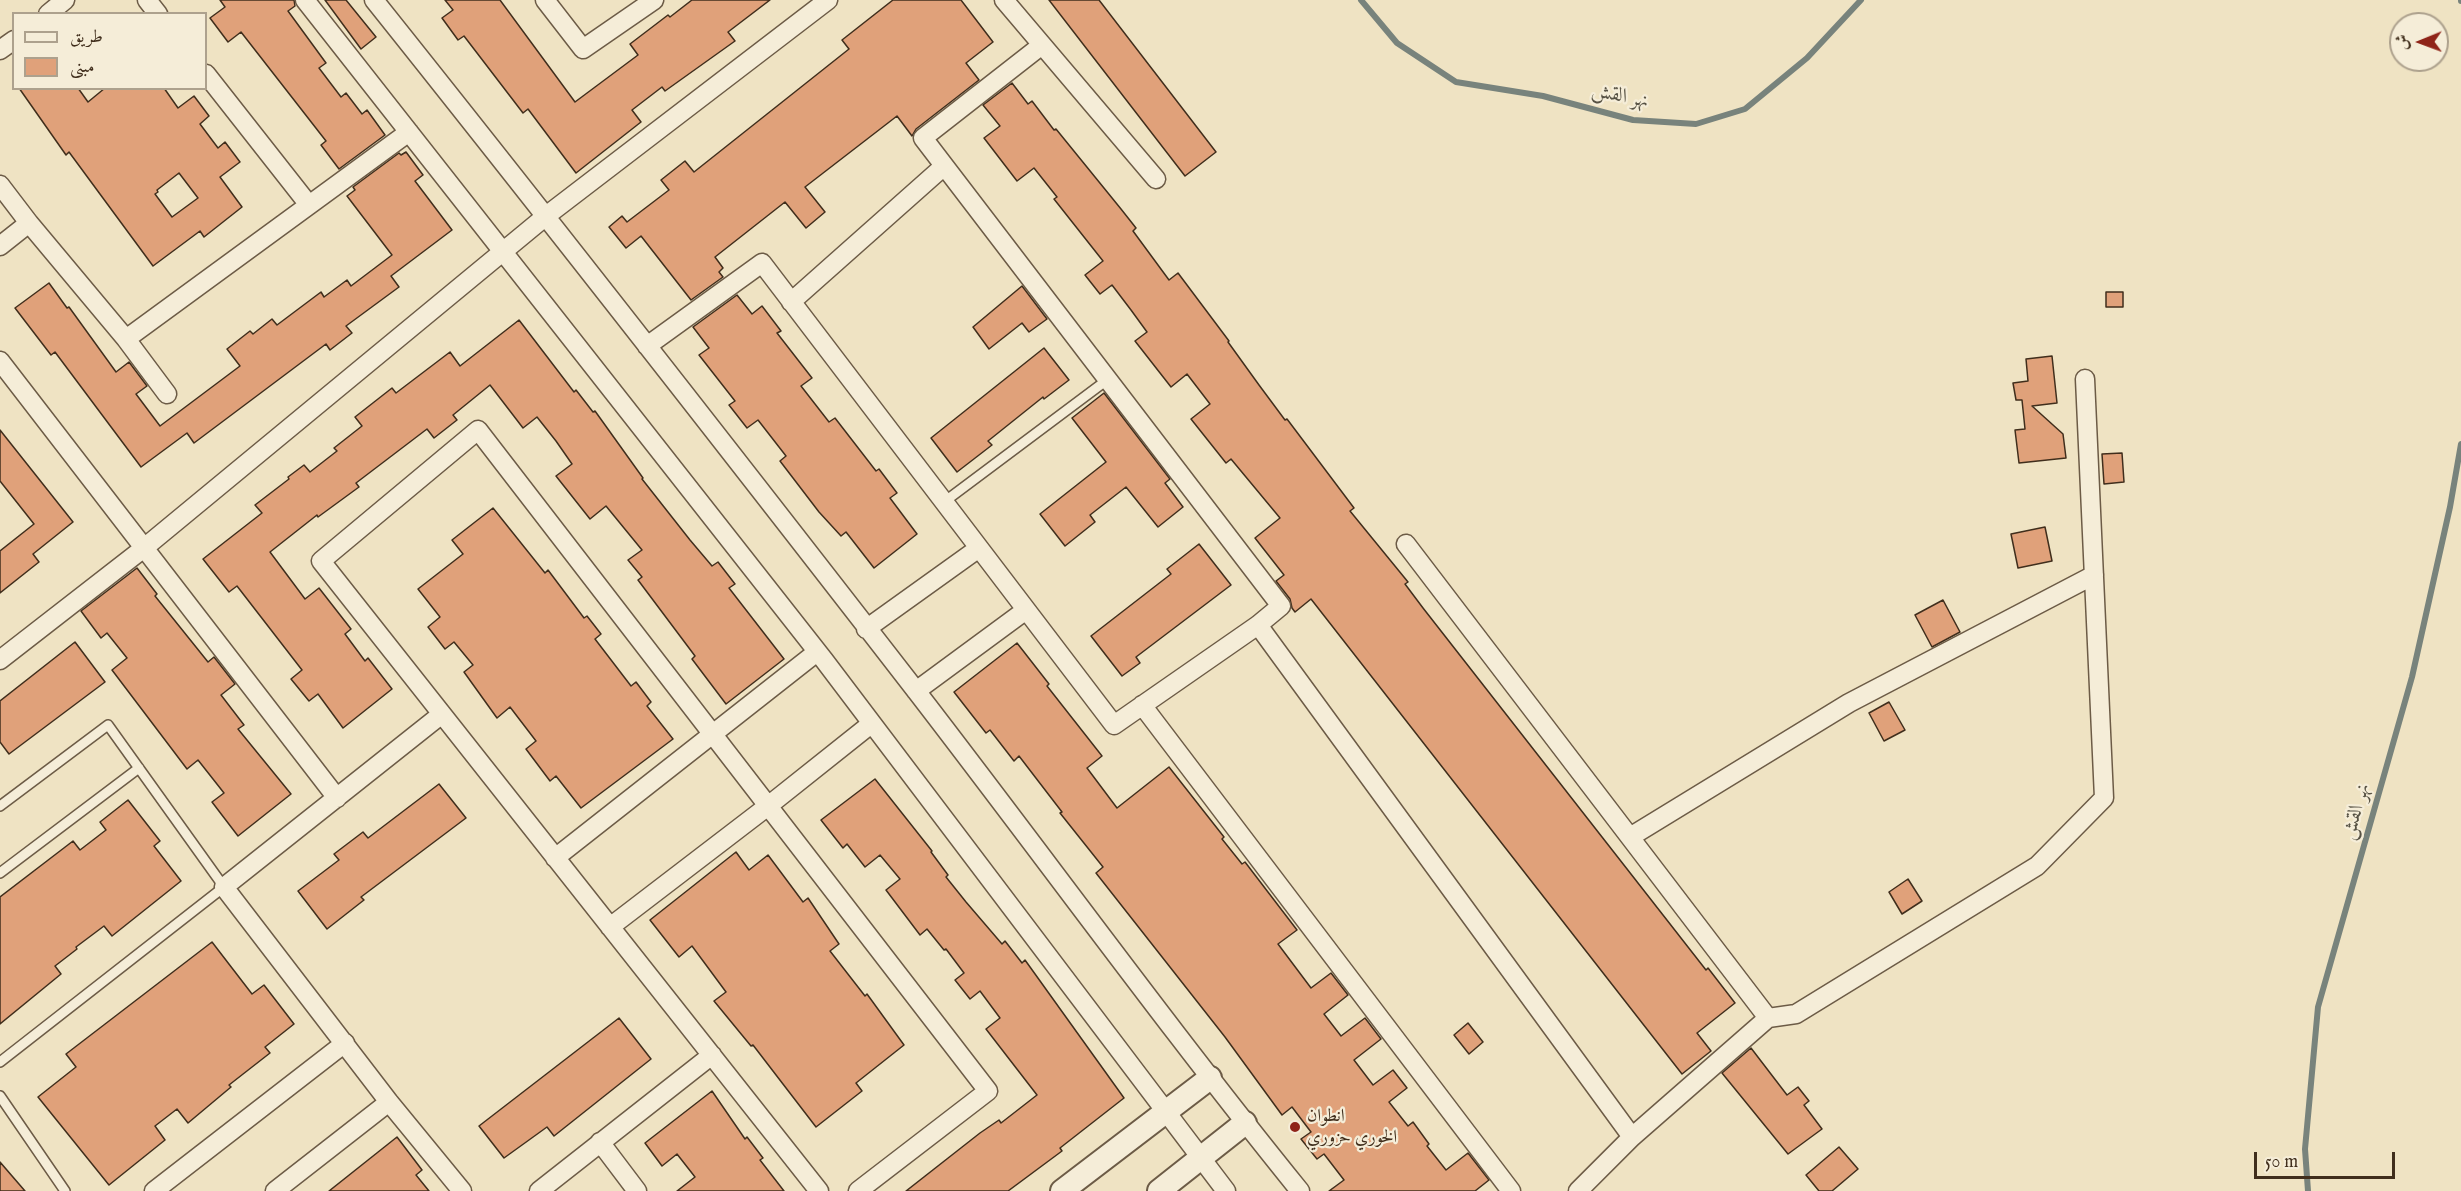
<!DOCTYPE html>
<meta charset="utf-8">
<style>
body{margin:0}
#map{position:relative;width:2461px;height:1191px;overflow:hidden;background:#efe3c3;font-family:"IM FELL English",Amiri,serif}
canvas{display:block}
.legend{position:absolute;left:12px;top:12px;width:195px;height:78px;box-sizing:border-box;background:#f5edd8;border:2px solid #ada18d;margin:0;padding:8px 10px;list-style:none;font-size:18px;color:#402e1c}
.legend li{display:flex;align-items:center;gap:12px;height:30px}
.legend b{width:30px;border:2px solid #ada18d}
.north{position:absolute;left:2389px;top:12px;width:60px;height:60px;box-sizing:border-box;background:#f5edd8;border:2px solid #ada18d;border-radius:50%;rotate:269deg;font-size:16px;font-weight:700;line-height:24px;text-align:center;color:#402e1c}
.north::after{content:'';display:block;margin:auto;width:21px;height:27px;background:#8f2418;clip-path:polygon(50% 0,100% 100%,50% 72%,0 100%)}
.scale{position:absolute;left:2254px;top:1152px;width:141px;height:27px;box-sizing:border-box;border:3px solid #402e1c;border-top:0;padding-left:8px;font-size:18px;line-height:21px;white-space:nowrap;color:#402e1c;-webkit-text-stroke:4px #f5edd8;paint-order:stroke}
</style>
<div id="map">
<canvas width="2461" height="1191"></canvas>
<ul class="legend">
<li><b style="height:8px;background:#f5edd8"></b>طريق</li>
<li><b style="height:16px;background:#e0a17a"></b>مبنى</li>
</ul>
<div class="north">ش</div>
<div class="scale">50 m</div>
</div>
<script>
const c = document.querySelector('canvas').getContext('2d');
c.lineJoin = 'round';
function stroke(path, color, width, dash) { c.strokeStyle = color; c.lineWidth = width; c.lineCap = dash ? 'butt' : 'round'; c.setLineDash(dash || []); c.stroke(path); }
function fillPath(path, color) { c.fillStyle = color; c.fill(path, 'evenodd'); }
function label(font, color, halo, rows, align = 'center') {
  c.font = font + ' "IM FELL English",Amiri,serif'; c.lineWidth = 4.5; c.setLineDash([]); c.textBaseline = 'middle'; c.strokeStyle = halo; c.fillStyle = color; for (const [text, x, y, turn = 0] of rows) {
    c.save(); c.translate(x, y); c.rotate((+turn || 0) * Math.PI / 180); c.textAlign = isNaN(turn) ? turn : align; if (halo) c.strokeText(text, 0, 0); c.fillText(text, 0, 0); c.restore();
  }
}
stroke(new Path2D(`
 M1361,0L1397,43L1456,82L1543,96L1633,120L1696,124L1745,109L1807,58L1861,0
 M2461,0V1
 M2308,1191L2305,1149L2318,1007L2412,677L2450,507L2461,444`), '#78837c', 6);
const building = new Path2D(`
 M220,0H294L295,6L288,11L326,63L319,68L341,97L346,93L362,114L367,110L385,135L339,169L321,145L326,141L241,32L228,42L210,18L225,7Z
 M325,0H346L376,37L361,49Z
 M445,0H500L575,102L638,55L630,44L668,15L670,17L692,0H770L728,32L735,41L665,91L662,87L632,110L641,122L576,173L528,109L523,113L464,36L458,40L442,18L453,10Z
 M893,0H961L993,42L966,63L979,80L916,129L912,136L897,116L805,187L825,212L806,228L785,202L715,257L723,268L719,272L723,277L691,300L641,236L626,248L609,227L622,216L627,222L669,190L661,180L685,161L694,172L849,49L842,40Z
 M1049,0H1099L1216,152L1185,176Z
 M1012,83L1028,104L1032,101L1054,130L1056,129L1121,209L1136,228L1133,231L1169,280L1178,273L1229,341L1228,342L1259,385L1285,420L1287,419L1354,508L1350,511L1408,582L1405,584L1423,608L1706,970L1708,968L1735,1003L1697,1033L1711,1051L1682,1074L1311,599L1295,612L1292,608L1290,599L1276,581L1284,575L1255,538L1280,518L1231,459L1226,463L1191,419L1210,404L1187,374L1171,387L1135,341L1147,332L1131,310L1112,285L1100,294L1085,275L1103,261L1054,199L1057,197L1034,168L1017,181L984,138L1000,126L983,105Z
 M19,88H78L88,102L105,88H164L178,108L194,96L209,116L200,124L218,148L225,142L240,162L220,177L242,207L204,237L200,231L153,266L69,152L66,155ZM179,173L198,198L172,217L155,194L158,192L157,190Z
 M406,152L423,175L415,181L452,230L391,276L399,287L346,326L352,333L330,350L326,344L194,443L187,433L141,467L55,352L51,355L15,308L49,283L67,308L69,307L116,372L129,362L147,386L136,394L160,426L240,366L227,349L250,331L253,334L272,319L277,325L321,292L324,297L347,280L351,286L392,255L347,196L355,190L353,187L399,153L401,155Z
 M1022,286L1047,319L1029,332L1022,323L989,349L973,327Z
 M2106,292H2123V307H2106Z
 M737,295L752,314L762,306L781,331L777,333L812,378L801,386L829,422L835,418L876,471L879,469L897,493L890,498L917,534L874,568L846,532L841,536L819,512L780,461L786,456L758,420L747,428L729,405L735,401L699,355L709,348L693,327Z
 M519,320L574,392L576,390L593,412L595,411L643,478L642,479L690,540L712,566L718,562L735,584L729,588L784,659L726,704L692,659L695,656L638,580L642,577L628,560L642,550L606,506L590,519L556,476L572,464L556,441L537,417L523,428L490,385L453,415L457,420L434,438L427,429L356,483L359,487L318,517L317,515L270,552L305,599L319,588L351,629L345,634L365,661L368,658L392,689L343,728L318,694L309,701L291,679L302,670L237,586L229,592L203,559L262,513L255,505L289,479L288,477L304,465L310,472L337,451L334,448L362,426L355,417L392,388L396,393L450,352L460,366Z
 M1044,348L1069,380L1044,399L1043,397L988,441L992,445L957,472L931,438Z
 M2052,356L2057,403L2032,406L2063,434L2066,458L2019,463L2015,430L2025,429L2022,400H2016L2013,383L2028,381L2026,359Z
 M1104,393L1170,479L1165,483L1183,507L1158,527L1126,487L1090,515L1095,522L1065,546L1040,514L1106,462L1072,418Z
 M0,430L73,522L33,554L39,562L0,593V551L34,524L0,481Z
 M2122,453L2124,482L2104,484L2102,454Z
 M493,508L545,573L548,570L584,618L587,616L601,634L595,639L631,686L636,682L651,702L647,706L673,739L581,808L556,776L550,781L526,749L536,741L510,707L497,718L464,672L473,665L454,642L445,649L428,627L440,617L418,589L463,554L452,540Z
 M2045,527L2052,561L2018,568L2011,534Z
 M1199,544L1231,585L1136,657L1140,663L1122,676L1091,636L1171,574L1167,569Z
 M137,568L157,594L155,596L208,662L214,657L235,684L221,695L244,725L238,729L291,794L238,836L212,802L224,793L198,760L187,769L112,670L127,658L107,633L101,638L81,611Z
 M1943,600L1960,632L1932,647L1915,615Z
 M75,642L105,682L9,754L0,742V701Z
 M1017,643L1049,684L1047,686L1102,756L1087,768L1117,808L1169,767L1224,837L1222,839L1242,864L1245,862L1297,930L1278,944L1311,988L1331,973L1348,995L1324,1014L1341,1036L1365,1018L1381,1039L1354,1060L1373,1085L1393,1070L1407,1088L1389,1102L1408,1126L1413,1122L1429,1144L1427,1146L1446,1170L1468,1153L1489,1180L1475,1191H1329L1344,1180L1324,1154L1317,1159L1301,1139L1311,1132L1292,1107L1282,1115L1225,1037L1096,873L1103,867L1060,813L1062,812L1019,756L1014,761L990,730L986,733L954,692Z
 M1889,702L1905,730L1884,741L1869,713Z
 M875,779L932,851L931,852L948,875L946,877L966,902L1002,944L1005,941L1022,963L1025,960L1124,1098L1060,1148L1062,1151L1008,1191H906L980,1133L999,1120L1001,1123L1037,1095L986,1029L1000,1018L980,991L970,999L955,980L964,973L946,949L944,950L927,929L920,935L886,890L900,879L880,855L865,867L847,844L843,848L821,820Z
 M439,784L466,818L361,897L364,900L327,929L298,891L339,860L334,854L363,832L368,838Z
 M128,800L160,841L154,846L181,881L112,936L104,926L76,947L77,949L55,966L61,974L0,1024V897L73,841L80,850L106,830L100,822Z
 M736,852L749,870L768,855L803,902L808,898L839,944L830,951L865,996L867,994L904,1045L856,1083L862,1091L816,1127L753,1045L751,1046L714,1001L726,992L692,946L679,957L650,920Z
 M1908,879L1922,901L1902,914L1889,892Z
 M212,942L252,994L264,985L294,1024L265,1047L270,1053L229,1085L231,1087L188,1123L177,1109L155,1126L165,1140L109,1185L38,1097L76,1067L66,1054Z
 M619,1018L651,1059L554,1136L547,1127L504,1158L479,1126Z
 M1468,1023L1483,1042L1469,1054L1454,1035Z
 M1751,1048L1787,1095L1798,1087L1809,1101L1804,1105L1822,1129L1788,1154L1722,1073Z
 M712,1091L745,1139L747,1137L763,1158L760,1160L784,1191H677L695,1177L677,1154L662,1166L645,1143Z
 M397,1137L422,1170L416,1175L429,1191H329Z
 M1839,1147L1858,1169L1832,1191H1819L1806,1175Z
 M0,1162L25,1191H0Z`);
fillPath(building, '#e0a17a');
stroke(building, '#402e1c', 1.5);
const service = new Path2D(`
 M944,502L1107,380
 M0,806L108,725L224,887L0,1062
 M0,873L139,768
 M0,1096L65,1191`);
const minor = new Path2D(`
 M147,0L158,14
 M305,0L824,660L1226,1191
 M374,0C557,229 737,460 917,692C1045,858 1168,1028 1300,1191
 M545,0L583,49L654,0
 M1004,0L1156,179
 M48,14L65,0
 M0,50L14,40
 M206,74L309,205
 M0,185L29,223L0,246
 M29,223L126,339L167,394
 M791,302L943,167
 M126,339L409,132
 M647,346L762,263L1114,725L1258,625L1281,606L923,138L1042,45
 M0,361L337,798
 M1406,544L1768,1018
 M1258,625L1632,1137
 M866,629L979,548
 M0,660L144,548L546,216L828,0
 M916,691L1026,610
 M1142,705L1511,1191
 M442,714L224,887L389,1102L462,1191
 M1630,837L1849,703L2094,575
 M555,858L817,652
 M610,927L768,806L871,724
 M600,1142L637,1191
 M154,1191L345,1043
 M275,1191L389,1102
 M539,1191L712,1055
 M819,1191L321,561L478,430L988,1091L858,1191
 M1578,1191L1632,1137L1768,1018L1796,1014L2037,866L2104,798L2085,379`);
const tertiary = new Path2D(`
 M1062,1191L1210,1078
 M1159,1191L1245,1123`);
stroke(service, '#6c5b46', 12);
stroke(minor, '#6c5b46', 21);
stroke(tertiary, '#6c5b46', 26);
stroke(service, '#f5edd8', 9);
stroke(minor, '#f5edd8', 18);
stroke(tertiary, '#f5edd8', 22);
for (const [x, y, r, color] of [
 [1295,1127,6,"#8f2418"]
]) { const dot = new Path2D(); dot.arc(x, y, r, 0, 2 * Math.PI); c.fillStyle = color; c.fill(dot); stroke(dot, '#f5edd8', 2); }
label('18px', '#402e1c', '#f5edd8', [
 ["انطوان",1307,1117],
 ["الخوري حزوري",1307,1138]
], 'left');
label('italic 20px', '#575244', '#f5edd8', [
 ["نهر القش",1620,97,12],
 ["نهر القش",2357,812,-74]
]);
</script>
